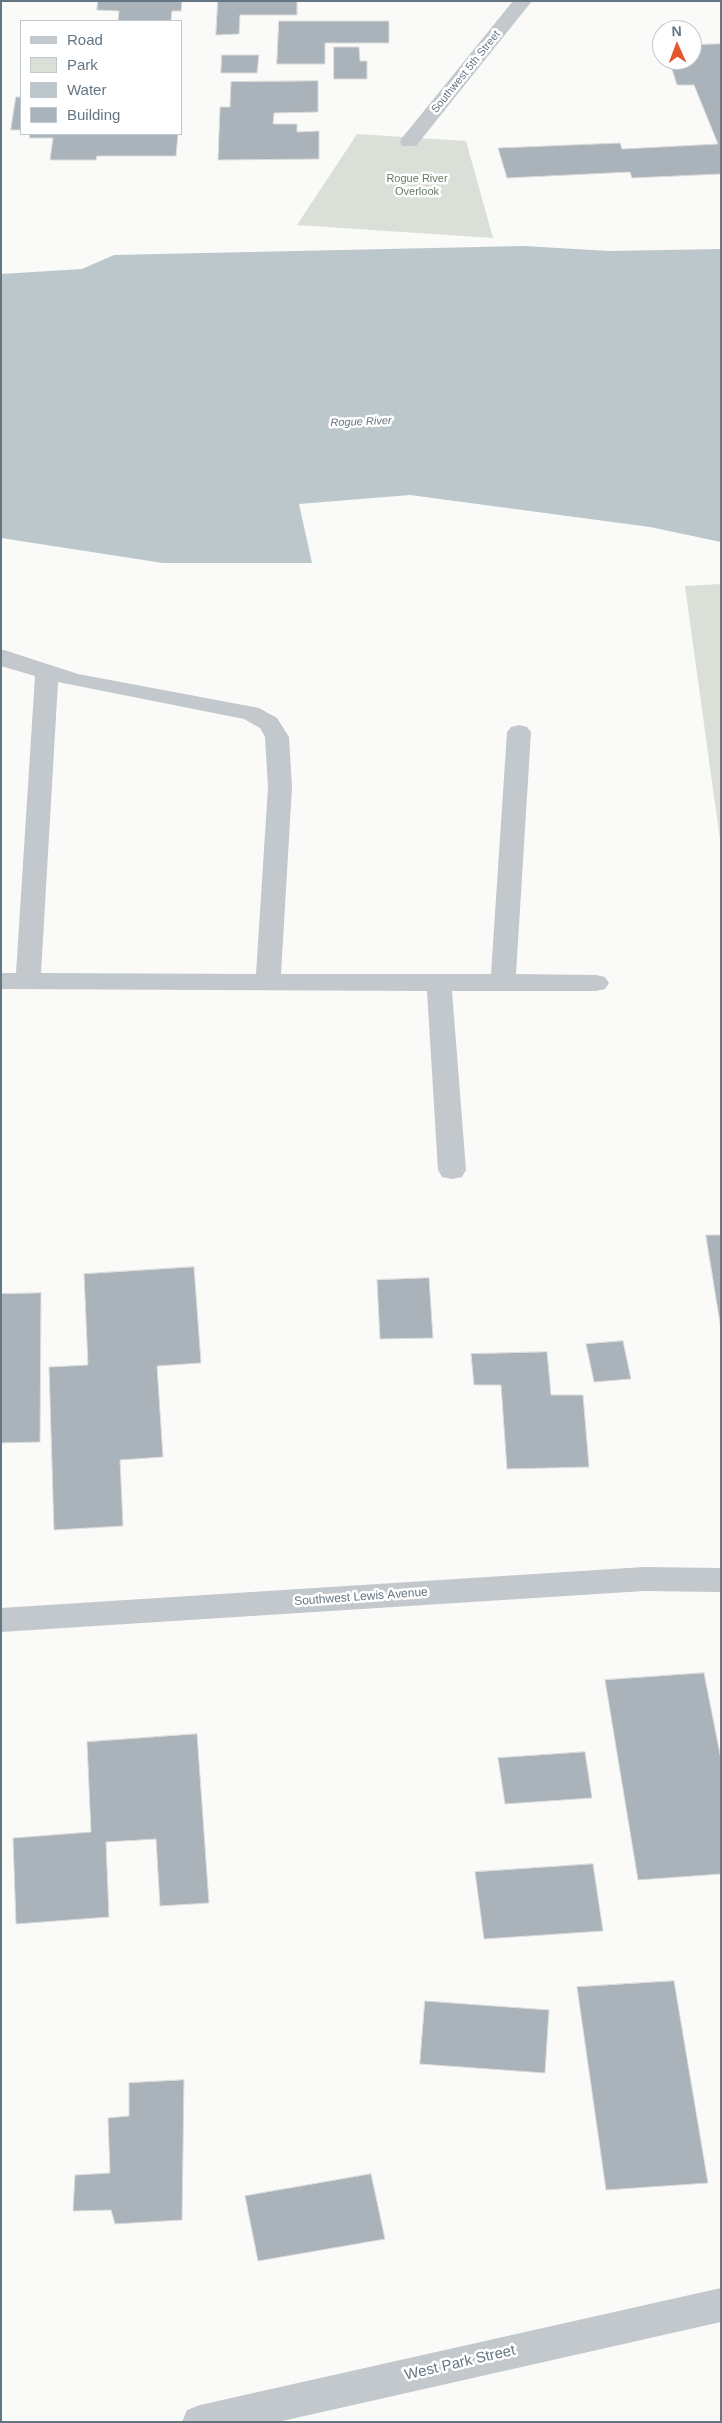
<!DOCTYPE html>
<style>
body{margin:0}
#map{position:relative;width:722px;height:2423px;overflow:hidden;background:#fafaf8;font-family:Helvetica,sans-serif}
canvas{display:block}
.frame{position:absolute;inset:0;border:2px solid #657683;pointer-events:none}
.legend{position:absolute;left:20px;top:20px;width:162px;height:115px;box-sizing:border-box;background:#fff;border:1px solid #c1c8cd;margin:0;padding:6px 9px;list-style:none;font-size:15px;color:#657683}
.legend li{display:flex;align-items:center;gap:10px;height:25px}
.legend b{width:25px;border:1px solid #c1c8cd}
.north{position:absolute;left:652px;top:20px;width:50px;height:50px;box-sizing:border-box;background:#fff;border:1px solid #c1c8cd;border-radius:50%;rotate:358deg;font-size:14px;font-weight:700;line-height:20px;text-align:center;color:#657683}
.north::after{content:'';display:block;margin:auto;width:18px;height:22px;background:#e4572e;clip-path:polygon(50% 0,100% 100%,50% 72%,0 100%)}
</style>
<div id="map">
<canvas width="722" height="2423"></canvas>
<div class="frame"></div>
<ul class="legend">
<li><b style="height:6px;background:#c3c8cc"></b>Road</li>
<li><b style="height:14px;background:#dadfd7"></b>Park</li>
<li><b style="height:14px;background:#bbc7cb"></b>Water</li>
<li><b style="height:14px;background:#aab3b9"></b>Building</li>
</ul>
<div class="north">N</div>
</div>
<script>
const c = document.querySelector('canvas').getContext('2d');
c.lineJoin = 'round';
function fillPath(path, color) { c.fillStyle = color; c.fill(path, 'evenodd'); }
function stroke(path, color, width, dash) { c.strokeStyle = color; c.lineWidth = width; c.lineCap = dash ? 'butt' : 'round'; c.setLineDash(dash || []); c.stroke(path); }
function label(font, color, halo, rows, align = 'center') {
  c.font = font + ' Helvetica,sans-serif'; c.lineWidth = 5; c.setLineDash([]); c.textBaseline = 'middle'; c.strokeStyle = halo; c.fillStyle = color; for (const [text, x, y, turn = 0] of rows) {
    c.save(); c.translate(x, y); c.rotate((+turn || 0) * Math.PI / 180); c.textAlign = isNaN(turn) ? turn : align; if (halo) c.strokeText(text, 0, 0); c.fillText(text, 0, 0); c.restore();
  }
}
fillPath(new Path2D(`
 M357,134L466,141L493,238L297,225Z
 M721,584V847L685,586Z`), '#dadfd7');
fillPath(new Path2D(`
 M524,246L609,251L721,249V542L650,527L410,495L299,504L312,563H163L1,538V274L82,269L114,255Z`), '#bbc7cb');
const building = new Path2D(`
 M98,1H182L181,11H172L171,21H118L119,11L97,10Z
 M218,1H297V15H240L239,34L216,35Z
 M279,21H389V43H325V64H277Z
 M721,44V174L632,178L630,172L507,178L498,148L620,143L622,149L718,144L694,85H677L670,63L692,60V45Z
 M334,47H359L360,61H367V79H334Z
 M222,55H259L257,73H221Z
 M318,81V112L274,113L273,124H297V132L319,131V159L218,160L220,107H230L231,82Z
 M16,97H21V130H11Z
 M30,134H178L176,156H97L96,160H50L53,138H30Z
 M706,1235H721V1329Z
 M194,1267L201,1363L157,1366L163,1457L120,1460L123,1526L54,1530L49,1367L88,1365L84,1274Z
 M429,1278L433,1338L380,1339L377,1280Z
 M41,1293L40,1442L1,1443V1294Z
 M623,1341L631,1379L594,1382L586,1344Z
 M547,1352L551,1395H583L589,1467L507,1469L501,1385H474L471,1354Z
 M704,1673L721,1759V1874L638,1880L605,1680Z
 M197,1734L209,1903L160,1906L156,1839L106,1842L109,1917L16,1924L13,1838L91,1832L87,1742Z
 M585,1752L592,1798L505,1804L498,1758Z
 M593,1864L603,1931L484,1939L475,1872Z
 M674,1981L708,2183L606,2190L577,1987Z
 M425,2001L549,2010L545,2073L420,2064Z
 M184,2080L182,2220L115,2224L111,2210L73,2211L75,2175L110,2173L108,2118L129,2116V2083Z
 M371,2174L385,2239L258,2261L245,2196Z`);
fillPath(building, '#aab3b9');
stroke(building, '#dcdcda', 1);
fillPath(new Path2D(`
 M1,649L78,674L259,708L277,718L289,737L292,787L281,974H491L507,732L511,727L519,725L527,727L531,732L516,974L596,975L605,977L609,983L605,989L596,991H452L466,1170L462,1177L452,1179L442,1177L438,1170L427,991L1,989V973H16L35,676L1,666ZM58,682L244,719L260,728L265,737L268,787L256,974L41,973Z`), '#c3c8cc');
fillPath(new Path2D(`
 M513,1H532L416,146H402L400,142L402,138Z
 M644,1567L721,1568V1592L644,1591L1,1632V1608Z`), '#c3c8cc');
fillPath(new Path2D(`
 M721,2288V2322L278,2422H182L187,2410L200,2405Z`), '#c3c8cc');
label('11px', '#657683', '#fff', [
 ["Southwest 5th Street",466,72,-51]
]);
label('11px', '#687a64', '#fff', [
 ["Rogue River",417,179],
 ["Overlook",417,192]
]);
label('italic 11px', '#60757c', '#fff', [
 ["Rogue River",361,422,-2]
]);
label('12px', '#657683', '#fff', [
 ["Southwest Lewis Avenue",361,1597,-4]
]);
label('15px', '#657683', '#fff', [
 ["West Park Street",460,2363,-13]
]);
</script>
